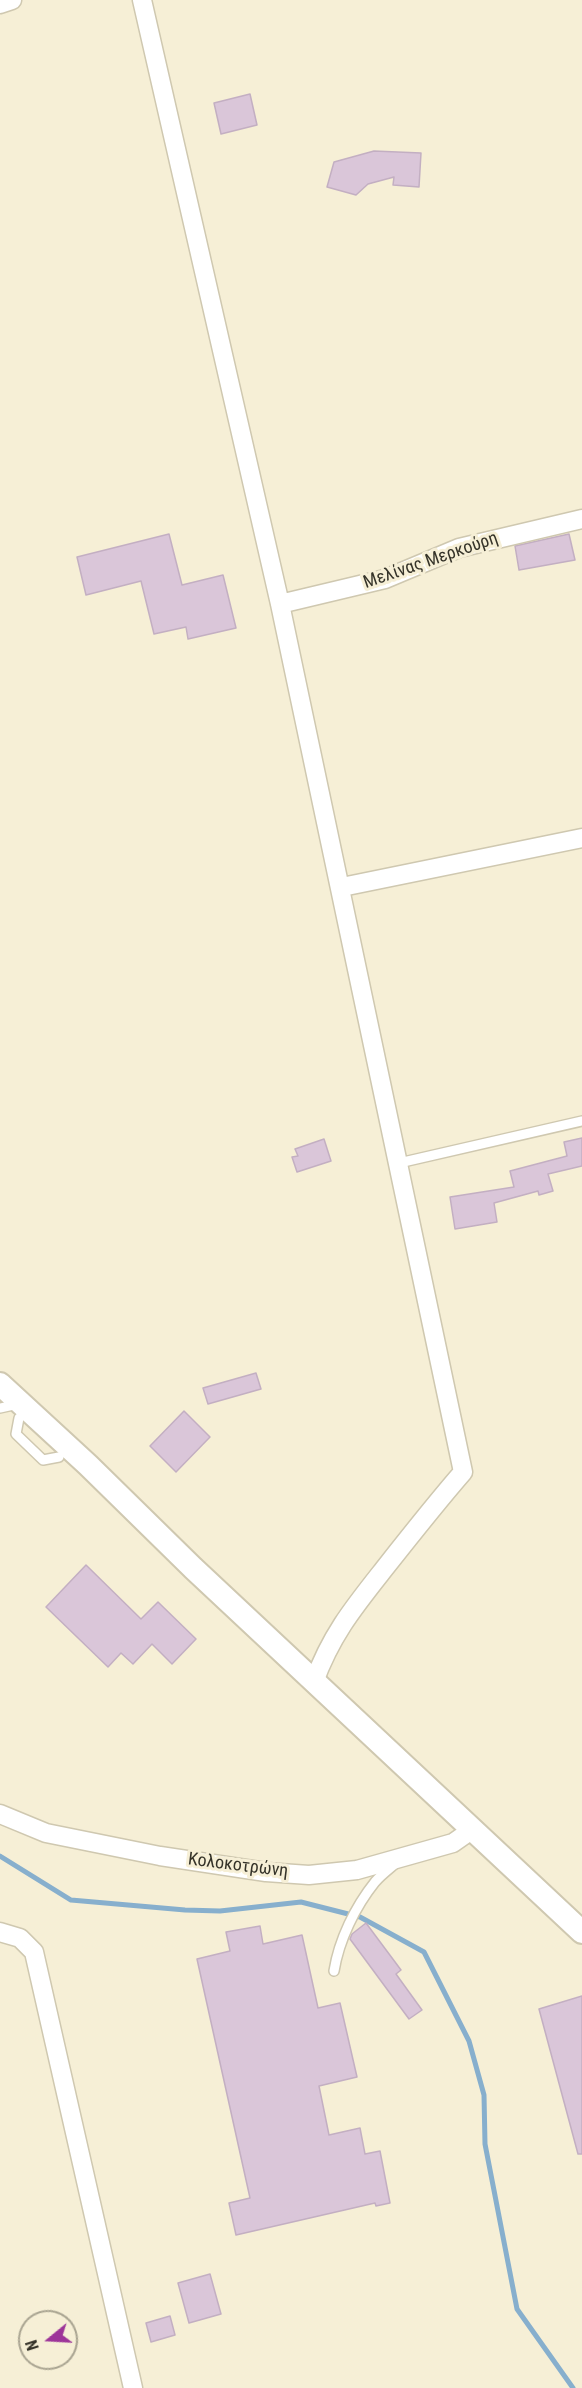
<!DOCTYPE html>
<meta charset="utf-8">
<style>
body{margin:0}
#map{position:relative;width:582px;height:2388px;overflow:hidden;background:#f6efd6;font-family:"Roboto Condensed",sans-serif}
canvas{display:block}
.north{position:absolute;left:18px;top:2310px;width:60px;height:60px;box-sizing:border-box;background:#f6efd6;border:2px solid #a9a491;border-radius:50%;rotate:252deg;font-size:16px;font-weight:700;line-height:24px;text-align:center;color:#353329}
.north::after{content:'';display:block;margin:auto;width:21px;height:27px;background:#9d3599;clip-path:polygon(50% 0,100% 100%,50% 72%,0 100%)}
</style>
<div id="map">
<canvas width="582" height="2388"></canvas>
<div class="north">N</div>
</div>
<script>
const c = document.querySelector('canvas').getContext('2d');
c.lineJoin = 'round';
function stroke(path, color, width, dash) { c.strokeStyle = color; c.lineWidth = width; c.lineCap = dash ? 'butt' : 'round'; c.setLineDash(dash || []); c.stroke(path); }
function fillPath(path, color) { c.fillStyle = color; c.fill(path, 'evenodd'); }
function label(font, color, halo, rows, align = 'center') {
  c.font = font + ' "Roboto Condensed",sans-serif'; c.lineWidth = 6; c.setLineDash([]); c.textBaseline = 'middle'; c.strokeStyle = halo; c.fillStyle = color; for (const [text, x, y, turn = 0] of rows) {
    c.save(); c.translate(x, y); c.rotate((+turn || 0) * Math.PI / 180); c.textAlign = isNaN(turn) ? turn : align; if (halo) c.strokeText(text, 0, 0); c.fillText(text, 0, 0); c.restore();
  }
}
stroke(new Path2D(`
 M0,1856L71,1900L185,1910L220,1911L301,1902L360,1917L424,1952L469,2041L484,2095L485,2144L517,2309L573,2388`), '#87afcd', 5);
const building = new Path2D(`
 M250,94L257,125L221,134L214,103Z
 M374,151L421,153L419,187L393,185L394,177L368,184L356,195L327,187L334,162Z
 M169,534L182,585L223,575L236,628L188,639L186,627L154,634L141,581L86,595L77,557Z
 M569,534L575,560L519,570L515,546Z
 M582,1138V1166L548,1174L553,1191L539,1195L538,1191L494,1203L497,1222L455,1229L450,1197L514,1187L510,1171L567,1156L564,1142Z
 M324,1139L331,1161L297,1172L292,1157L298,1156L295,1149Z
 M256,1373L261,1389L208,1404L203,1388Z
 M184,1411L210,1437L176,1472L150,1446Z
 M86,1565L141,1619L158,1602L196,1639L172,1664L152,1644L133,1664L121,1653L108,1667L46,1607Z
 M366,1923L401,1970L396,1974L422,2010L409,2019L350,1939L352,1934Z
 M260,1926L263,1944L302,1935L318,2008L340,2003L357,2077L319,2086L329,2135L360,2128L365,2154L380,2151L390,2203L376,2206L375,2203L236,2235L229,2203L250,2198L197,1959L230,1951L226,1932Z
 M582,1996V2154H578L539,2009Z
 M210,2274L221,2314L189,2323L178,2283Z
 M170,2316L175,2335L151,2342L146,2323Z`);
fillPath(building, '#dac6d9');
stroke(building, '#c3afc2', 1.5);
const service = new Path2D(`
 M399,1163L582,1121
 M0,1408L18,1404
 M19,1418L16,1434L43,1460L59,1457
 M334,1971C339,1940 355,1907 375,1882C381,1875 389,1869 396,1863`);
const minor = new Path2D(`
 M142,0L280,604L463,1472C436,1503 410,1536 384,1569C354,1607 331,1635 314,1682
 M0,4L12,0
 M280,604L385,579L459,548L582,519
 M342,887L582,838
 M0,1814L46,1833L160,1856L266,1872L309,1875L357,1870L453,1843L473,1829
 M0,1932L20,1938L34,1952L133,2388`);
const tertiary = new Path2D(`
 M0,1384L88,1465L193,1568L582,1932`);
stroke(service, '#cfc8b0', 12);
stroke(minor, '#cfc8b0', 21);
stroke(tertiary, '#cfc8b0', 26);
stroke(service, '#fff', 9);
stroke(minor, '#fff', 18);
stroke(tertiary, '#fff', 22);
label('18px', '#353329', '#f6efd6', [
 ["Μελίνας Μερκούρη",431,561,-19],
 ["Κολοκοτρώνη",238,1866,7]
]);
</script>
